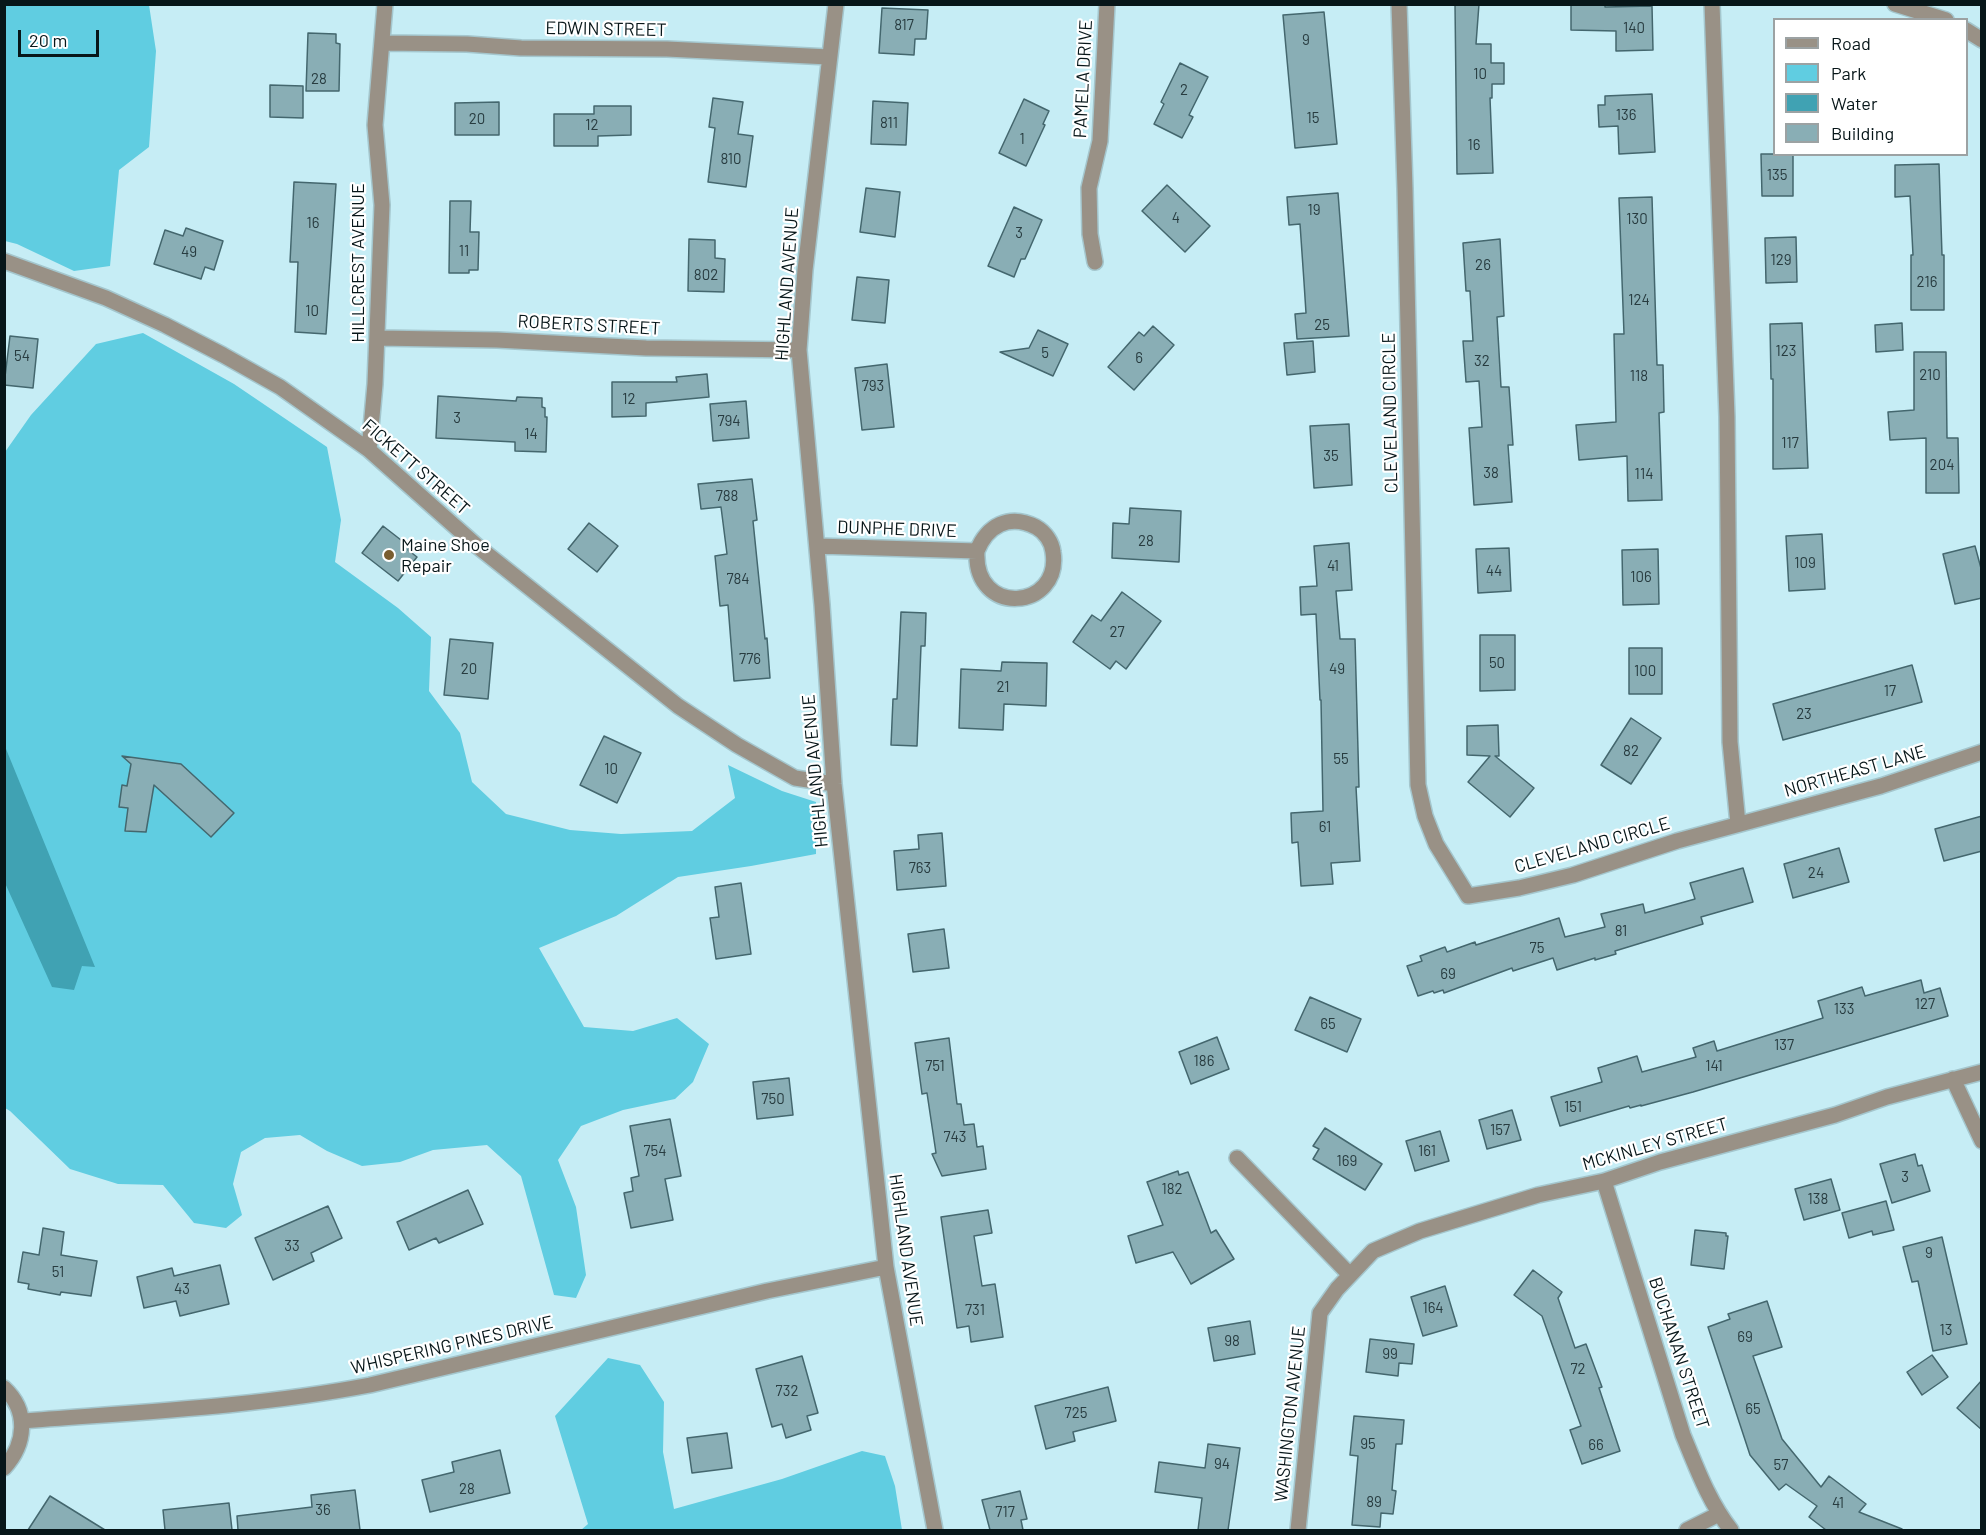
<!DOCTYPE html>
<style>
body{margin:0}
#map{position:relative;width:1986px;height:1535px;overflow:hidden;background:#c6edf5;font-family:Barlow,sans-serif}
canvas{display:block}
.frame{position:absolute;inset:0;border:6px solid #071619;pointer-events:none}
.legend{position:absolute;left:1773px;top:18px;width:195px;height:138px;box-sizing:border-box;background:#fff;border:2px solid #9ca2a3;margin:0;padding:8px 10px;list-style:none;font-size:18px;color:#071619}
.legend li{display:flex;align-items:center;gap:12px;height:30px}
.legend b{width:30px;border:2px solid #9ca2a3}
.scale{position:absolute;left:18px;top:30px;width:81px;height:27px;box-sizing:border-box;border:3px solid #071619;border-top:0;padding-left:8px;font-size:18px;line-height:21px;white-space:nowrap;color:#071619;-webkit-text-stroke:4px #fff;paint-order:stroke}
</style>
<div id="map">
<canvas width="1986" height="1535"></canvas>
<div class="frame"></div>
<ul class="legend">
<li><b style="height:8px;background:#999186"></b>Road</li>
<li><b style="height:16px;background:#60cde1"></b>Park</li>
<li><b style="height:16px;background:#40a2b3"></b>Water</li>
<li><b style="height:16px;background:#89aeb5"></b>Building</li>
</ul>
<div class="scale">20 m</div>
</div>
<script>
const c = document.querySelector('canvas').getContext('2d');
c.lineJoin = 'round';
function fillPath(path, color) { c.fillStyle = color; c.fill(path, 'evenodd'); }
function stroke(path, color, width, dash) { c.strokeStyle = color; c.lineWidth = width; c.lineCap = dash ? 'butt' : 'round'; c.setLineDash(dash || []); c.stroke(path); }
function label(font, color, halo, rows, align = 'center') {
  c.font = font + ' Barlow,sans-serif'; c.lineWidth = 4.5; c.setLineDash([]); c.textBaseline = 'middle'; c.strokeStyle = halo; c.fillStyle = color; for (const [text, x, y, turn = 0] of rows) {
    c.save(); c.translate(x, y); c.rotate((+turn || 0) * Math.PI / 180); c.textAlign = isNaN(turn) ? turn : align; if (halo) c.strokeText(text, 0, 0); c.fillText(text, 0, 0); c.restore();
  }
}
fillPath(new Path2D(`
 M5,4L149,5L156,51L149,147L119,170L110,266L74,271L17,244L5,241Z
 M143,333L234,384L327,447L341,520L335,562L398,608L431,637L429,691L460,733L472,782L506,814L570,830L621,834L692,831L735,798L728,765L782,791L816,802V854L751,866L678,877L616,916L539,948L584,1027L633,1031L677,1018L709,1044L693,1082L675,1099L623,1110L581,1126L558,1160L576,1207L586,1275L576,1298L554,1295L521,1176L487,1145L433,1150L400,1162L362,1166L327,1151L300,1135L265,1138L241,1152L233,1184L242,1215L226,1228L194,1223L163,1185L118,1184L70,1169L10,1111L5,1108V452L31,415L96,344Z
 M608,1358L640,1365L664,1402L663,1452L674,1509L782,1479L862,1451L885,1456L895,1486L902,1530H581L588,1524L555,1416Z`), '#60cde1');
fillPath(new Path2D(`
 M4,744L95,967L82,966L74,990L52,987L5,883Z`), '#40a2b3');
const building = new Path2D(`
 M1455,4H1479L1476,44H1491V63H1504V84H1492V98H1490L1493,173L1457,174Z
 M1571,4H1605V7L1652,6L1653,50L1616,51V31L1571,30Z
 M882,8L928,10L926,39H915L914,55L879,53Z
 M1324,12L1337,144L1295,148L1283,15Z
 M308,33L336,34V43L340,44L339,91H306Z
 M1180,63L1208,77L1189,115L1193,117L1182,138L1154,124L1164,104L1161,102Z
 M270,85L303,86V118L270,117Z
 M1652,94L1655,152L1619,154L1618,126L1599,127L1598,105H1605V96Z
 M713,98L743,102L738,134L753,136L746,187L708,182L715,128L709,127Z
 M1024,99L1049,111L1043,124L1045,125L1026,166L999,153Z
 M873,101L908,103L906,145L871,144Z
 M499,102V135H455V103Z
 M594,106H631V135L598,136V146H554V114H594Z
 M1761,154H1793V196H1762Z
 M1939,164L1942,255H1944V310H1911V255H1913L1910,196L1895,197V165Z
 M294,182L336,184L326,334L295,332L298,262H290Z
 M1167,185L1210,226L1185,252L1142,211Z
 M866,188L900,192L895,237L860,232Z
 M1338,193L1349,336L1297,339L1295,314L1306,313L1304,282L1300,224L1289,225L1287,197Z
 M1652,197L1657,365H1663L1664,412L1659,413L1662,500L1628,501L1627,456L1579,460L1576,425L1616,422L1614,334H1624L1619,198Z
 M450,201H471L470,232H479L478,270H469V273H449Z
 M1014,207L1042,220L1025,259H1021L1014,277L988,266Z
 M186,228L223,241L214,270L205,267L201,279L154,264L165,230L183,236Z
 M1796,237L1797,282L1766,283L1765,238Z
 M689,239L715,240V258L725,259L724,292L688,291Z
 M1500,239L1504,316L1497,317L1501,387H1509L1513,445H1508L1512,502L1474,505L1469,428L1482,427L1479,381L1466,382L1463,341H1473L1470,291H1466L1463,243Z
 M857,277L889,280L885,323L852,320Z
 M1802,323L1808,468L1773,469V379H1771L1770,324Z
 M1902,323L1903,350L1876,352L1875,325Z
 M1153,326L1174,345L1134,390L1108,367L1139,332L1144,336Z
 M1038,330L1068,344L1053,376L1000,352L1029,348Z
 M10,336L38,339L33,388L4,385Z
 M1313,341L1315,372L1287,375L1284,343Z
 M1914,352H1946L1947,438H1958L1959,493H1926V438L1890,440L1888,412L1914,410Z
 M887,364L894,427L862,430L855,368Z
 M707,374L709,397L646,403V416L612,417V382H677L676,377Z
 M438,396L516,401L517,397L542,398V407L545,408V417H547L546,452L515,451V442L436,438Z
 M746,401L749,438L713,441L710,404Z
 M1349,424L1352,485L1314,488L1310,426Z
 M752,479L757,520L753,521L765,639L767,638L770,678L734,681L728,605L720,606L715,556L727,554L721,507L701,509L698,484Z
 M1130,508L1181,511L1179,562L1112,558L1113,523L1129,524Z
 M589,523L618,546L597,572L568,549Z
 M383,526L410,547L408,550L417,557L398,581L362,553Z
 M1822,534L1825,589L1789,591L1786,536Z
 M1349,543L1352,590L1336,591L1340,639H1355L1359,787H1356L1360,861L1331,863L1333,884L1301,886L1298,842L1292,843L1291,813L1323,811L1321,700H1320L1316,614L1301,615L1300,587L1317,586L1314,546Z
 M1975,546L1982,572V598L1955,604L1943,554Z
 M1509,548L1511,591L1478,593L1476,549Z
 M1658,549L1659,604L1623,605L1622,550Z
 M1122,592L1161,621L1126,669L1116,661L1110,669L1073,642L1092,615L1101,621Z
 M901,612L926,613L925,646H921L917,746L891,745L893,699H897Z
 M1480,635H1515V690L1480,691Z
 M450,639L493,643L488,699L444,695Z
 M1629,648H1662V694H1629Z
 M1002,662L1047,663L1046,706L1004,704L1003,730L959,728L961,669L1001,671Z
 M1912,665L1922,702L1783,740L1773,704Z
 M1631,718L1661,738L1631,784L1601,765Z
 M1498,725L1499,756H1495L1534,788L1510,817L1468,782L1490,756L1467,755V726Z
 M604,736L641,753L617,803L580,785Z
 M122,756L181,764L234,813L211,837L154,785L146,832L125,831L128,808L119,807L122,785L127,786L131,764Z
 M1982,816V851L1944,861L1935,829Z
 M942,833L946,886L897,890L894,851L919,849L918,835Z
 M1839,848L1849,882L1793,898L1784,864Z
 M1743,868L1753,902L1701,917L1703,924L1615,951L1616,954L1595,960V958L1557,970L1553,958L1513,971L1512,968L1444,993L1443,990L1434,993L1433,991L1418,996L1407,966L1422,961L1420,956L1445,947L1447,952L1475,942L1476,945L1559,918L1565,937L1605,927L1601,914L1643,904L1645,913L1695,899L1690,883Z
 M741,883L751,954L716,959L710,918L719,917L715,887Z
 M944,929L949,968L913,972L908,934Z
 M1921,980L1924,993L1940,988L1948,1016L1693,1092L1641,1106V1105L1630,1108L1629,1106L1560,1126L1551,1097L1602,1082L1598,1068L1637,1056L1642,1072L1696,1057L1693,1048L1714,1041L1717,1051L1823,1018L1818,1001L1862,987L1865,996Z
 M1310,997L1361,1019L1347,1052L1295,1030Z
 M1217,1037L1229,1069L1191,1084L1179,1052Z
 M949,1038L957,1104H961L964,1125L974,1124L977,1147L983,1146L986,1169L942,1176L932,1154L936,1153L927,1093L922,1094L915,1043Z
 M789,1078L793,1115L757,1119L753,1082Z
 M1512,1110L1521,1140L1487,1149L1479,1120Z
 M670,1119L681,1176L665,1179L673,1220L631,1228L624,1193L633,1191L631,1178L639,1176L630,1126Z
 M1325,1128L1382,1164L1365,1190L1313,1159L1319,1149L1313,1146Z
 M1440,1131L1449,1161L1415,1171L1406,1141Z
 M1915,1154L1918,1166L1922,1165L1930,1191L1892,1203L1880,1164Z
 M1178,1171L1179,1175L1188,1172L1211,1233L1216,1230L1234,1259L1191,1284L1173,1252L1136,1263L1128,1236L1163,1225L1147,1182Z
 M1831,1179L1840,1210L1804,1220L1795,1189Z
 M468,1190L483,1224L439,1243L436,1238L409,1250L397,1222Z
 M1886,1201L1894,1230L1873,1235L1872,1231L1849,1238L1842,1213Z
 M328,1206L342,1238L311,1253L314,1261L273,1280L255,1238Z
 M988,1210L992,1233L974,1236L982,1286L995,1284L1003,1337L971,1342L969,1326L957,1328L941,1217Z
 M43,1228L64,1232L61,1255L97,1261L91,1296L61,1292L60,1295L28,1289L29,1284L18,1282L23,1252L39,1255Z
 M1695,1230L1726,1233V1236H1728L1724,1269L1691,1265Z
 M1942,1237L1967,1344L1933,1351L1918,1281L1912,1282L1903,1247Z
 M220,1265L229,1304L180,1316L176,1301L144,1308L137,1277L172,1268L174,1276Z
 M1533,1270L1562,1292L1558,1298L1575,1348L1586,1344L1602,1387L1599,1388L1620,1451L1582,1464L1570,1430L1581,1426L1542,1316L1514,1295Z
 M1445,1286L1457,1326L1423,1336L1411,1297Z
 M1767,1301L1782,1347L1753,1356L1782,1439L1821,1487L1829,1476L1866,1504L1859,1512L1902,1529V1530H1826L1809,1517L1817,1506L1786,1484L1779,1490L1750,1455L1708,1327L1730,1319L1728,1314Z
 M1250,1321L1255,1354L1214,1361L1208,1328Z
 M1370,1339L1414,1344L1412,1364L1399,1363L1398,1376L1366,1372Z
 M1932,1355L1948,1377L1922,1395L1907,1372Z
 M802,1356L818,1413L807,1416L811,1430L786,1438L782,1424L772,1427L756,1369Z
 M1982,1380V1430L1957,1408Z
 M1108,1387L1116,1421L1073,1432L1075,1441L1046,1449L1035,1406Z
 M1354,1416L1404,1420L1402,1444H1396L1392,1490L1396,1491L1393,1514L1381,1513L1380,1527L1352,1525L1358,1456L1350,1455Z
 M727,1433L732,1468L692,1473L687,1438Z
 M1208,1444L1240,1448L1228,1530H1198L1202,1498L1155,1492L1159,1462L1205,1468Z
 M500,1450L510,1493L430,1512L422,1480L454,1472L452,1462Z
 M355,1490L360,1530H238L237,1516L312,1507L311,1495Z
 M1020,1491L1027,1519L1021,1520L1023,1530H990L982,1500Z
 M50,1496L105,1530H28Z
 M229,1503L232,1530H165L163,1510Z`);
fillPath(building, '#89aeb5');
stroke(building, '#44676e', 1.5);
const minor = new Path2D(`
 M836,4L805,270L799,350L822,605L834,784L886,1267L935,1530
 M1399,4L1405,189L1418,785L1425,816L1436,844L1468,896L1519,888L1573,875L1677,841L1881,786L1982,752
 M1712,4L1727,417L1730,742L1738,824
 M1895,4L1946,20
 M1966,30L1982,40
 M383,43L467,44L521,48L667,49L829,57
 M4,261L106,298L165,325L223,355L280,387L369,450L477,546L678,706L737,745L795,778L834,784
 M1095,262L1090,234L1089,188L1100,141L1107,4
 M378,338L497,340L646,348L799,350
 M369,450L375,384L382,205L375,125L385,4
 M817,546L977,551C987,526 1009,513 1036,527C1045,532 1052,542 1053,552C1062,610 973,618 977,551
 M1953,1079L1982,1141
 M1237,1158L1350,1275
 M1604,1181L1683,1435C1697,1469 1709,1502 1731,1530
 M4,1388C29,1411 26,1444 4,1468
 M22,1421C138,1412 255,1407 370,1385L767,1291L886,1267
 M1298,1530L1320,1313L1337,1289L1373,1251L1420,1231L1538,1195L1604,1181L1660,1162L1835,1115L1887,1097L1982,1072
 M1687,1530L1719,1514`);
stroke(minor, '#a4c6cd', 18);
stroke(minor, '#999186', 15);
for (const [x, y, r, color] of [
 [389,555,6,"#7a5d30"]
]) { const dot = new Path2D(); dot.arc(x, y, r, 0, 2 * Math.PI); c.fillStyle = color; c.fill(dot); stroke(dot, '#fff', 2); }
label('15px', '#283c40', null, [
 ["817",904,25],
 ["140",1634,28],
 ["9",1306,40],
 ["10",1480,74],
 ["28",319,79],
 ["2",1184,90],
 ["136",1626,115],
 ["15",1313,118],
 ["20",477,119],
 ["811",889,123],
 ["12",592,125],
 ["1",1022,139],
 ["16",1474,145],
 ["810",731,159],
 ["135",1777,175],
 ["19",1314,210],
 ["4",1176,218],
 ["130",1637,219],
 ["16",313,223],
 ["3",1019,233],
 ["11",464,251],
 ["49",189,252],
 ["129",1781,260],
 ["26",1483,265],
 ["802",706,275],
 ["216",1927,282],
 ["124",1639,300],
 ["10",312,311],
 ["25",1322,325],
 ["123",1786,351],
 ["5",1045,353],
 ["54",22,356],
 ["6",1139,358],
 ["32",1482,361],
 ["210",1930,375],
 ["118",1639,376],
 ["793",873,386],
 ["12",629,399],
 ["3",457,418],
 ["794",729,421],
 ["14",531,434],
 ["117",1790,443],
 ["35",1331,456],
 ["204",1942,465],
 ["38",1491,473],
 ["114",1644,474],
 ["788",727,496],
 ["28",1146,541],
 ["109",1805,563],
 ["41",1333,566],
 ["44",1494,571],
 ["106",1641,577],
 ["784",738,579],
 ["27",1117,632],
 ["776",750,659],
 ["50",1497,663],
 ["20",469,669],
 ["49",1337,669],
 ["100",1645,671],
 ["21",1003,687],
 ["17",1890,691],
 ["23",1804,714],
 ["82",1631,751],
 ["55",1341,759],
 ["10",611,769],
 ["61",1325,827],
 ["763",920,868],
 ["24",1816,873],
 ["81",1621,931],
 ["75",1537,948],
 ["69",1448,974],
 ["127",1925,1004],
 ["133",1844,1009],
 ["65",1328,1024],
 ["137",1784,1045],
 ["186",1204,1061],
 ["751",935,1066],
 ["141",1714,1066],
 ["750",773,1099],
 ["151",1573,1107],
 ["157",1500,1130],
 ["743",955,1137],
 ["754",655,1151],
 ["161",1427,1151],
 ["169",1347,1161],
 ["3",1905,1177],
 ["182",1172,1189],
 ["138",1818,1199],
 ["33",292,1246],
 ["9",1929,1253],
 ["51",58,1272],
 ["43",182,1289],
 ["164",1433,1308],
 ["731",975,1310],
 ["13",1946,1330],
 ["69",1745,1337],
 ["98",1232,1341],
 ["99",1390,1354],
 ["72",1578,1369],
 ["732",787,1391],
 ["65",1753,1409],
 ["725",1076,1413],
 ["95",1368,1444],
 ["66",1596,1445],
 ["94",1222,1464],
 ["57",1781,1465],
 ["28",467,1489],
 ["89",1374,1502],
 ["41",1838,1503],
 ["36",323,1510],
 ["717",1005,1512]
]);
label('18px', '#071619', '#fff', [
 ["EDWIN STREET",606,29,1],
 ["PAMELA DRIVE",1083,79,-87],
 ["HILLCREST AVENUE",358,263,-90],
 ["HIGHLAND AVENUE",787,284,-86],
 ["ROBERTS STREET",589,325,3],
 ["CLEVELAND CIRCLE",1390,413,-91],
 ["FICKETT STREET",416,467,41],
 ["DUNPHE DRIVE",897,529,2],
 ["HIGHLAND AVENUE",815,771,-95],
 ["NORTHEAST LANE",1855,771,-16],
 ["CLEVELAND CIRCLE",1592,845,-16],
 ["MCKINLEY STREET",1655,1144,-16],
 ["HIGHLAND AVENUE",906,1250,82],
 ["WHISPERING PINES DRIVE",452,1345,-13],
 ["BUCHANAN STREET",1679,1353,72],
 ["WASHINGTON AVENUE",1290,1414,-84]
]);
label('18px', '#071619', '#fff', [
 ["Maine Shoe",401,545],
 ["Repair",401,566]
], 'left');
</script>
